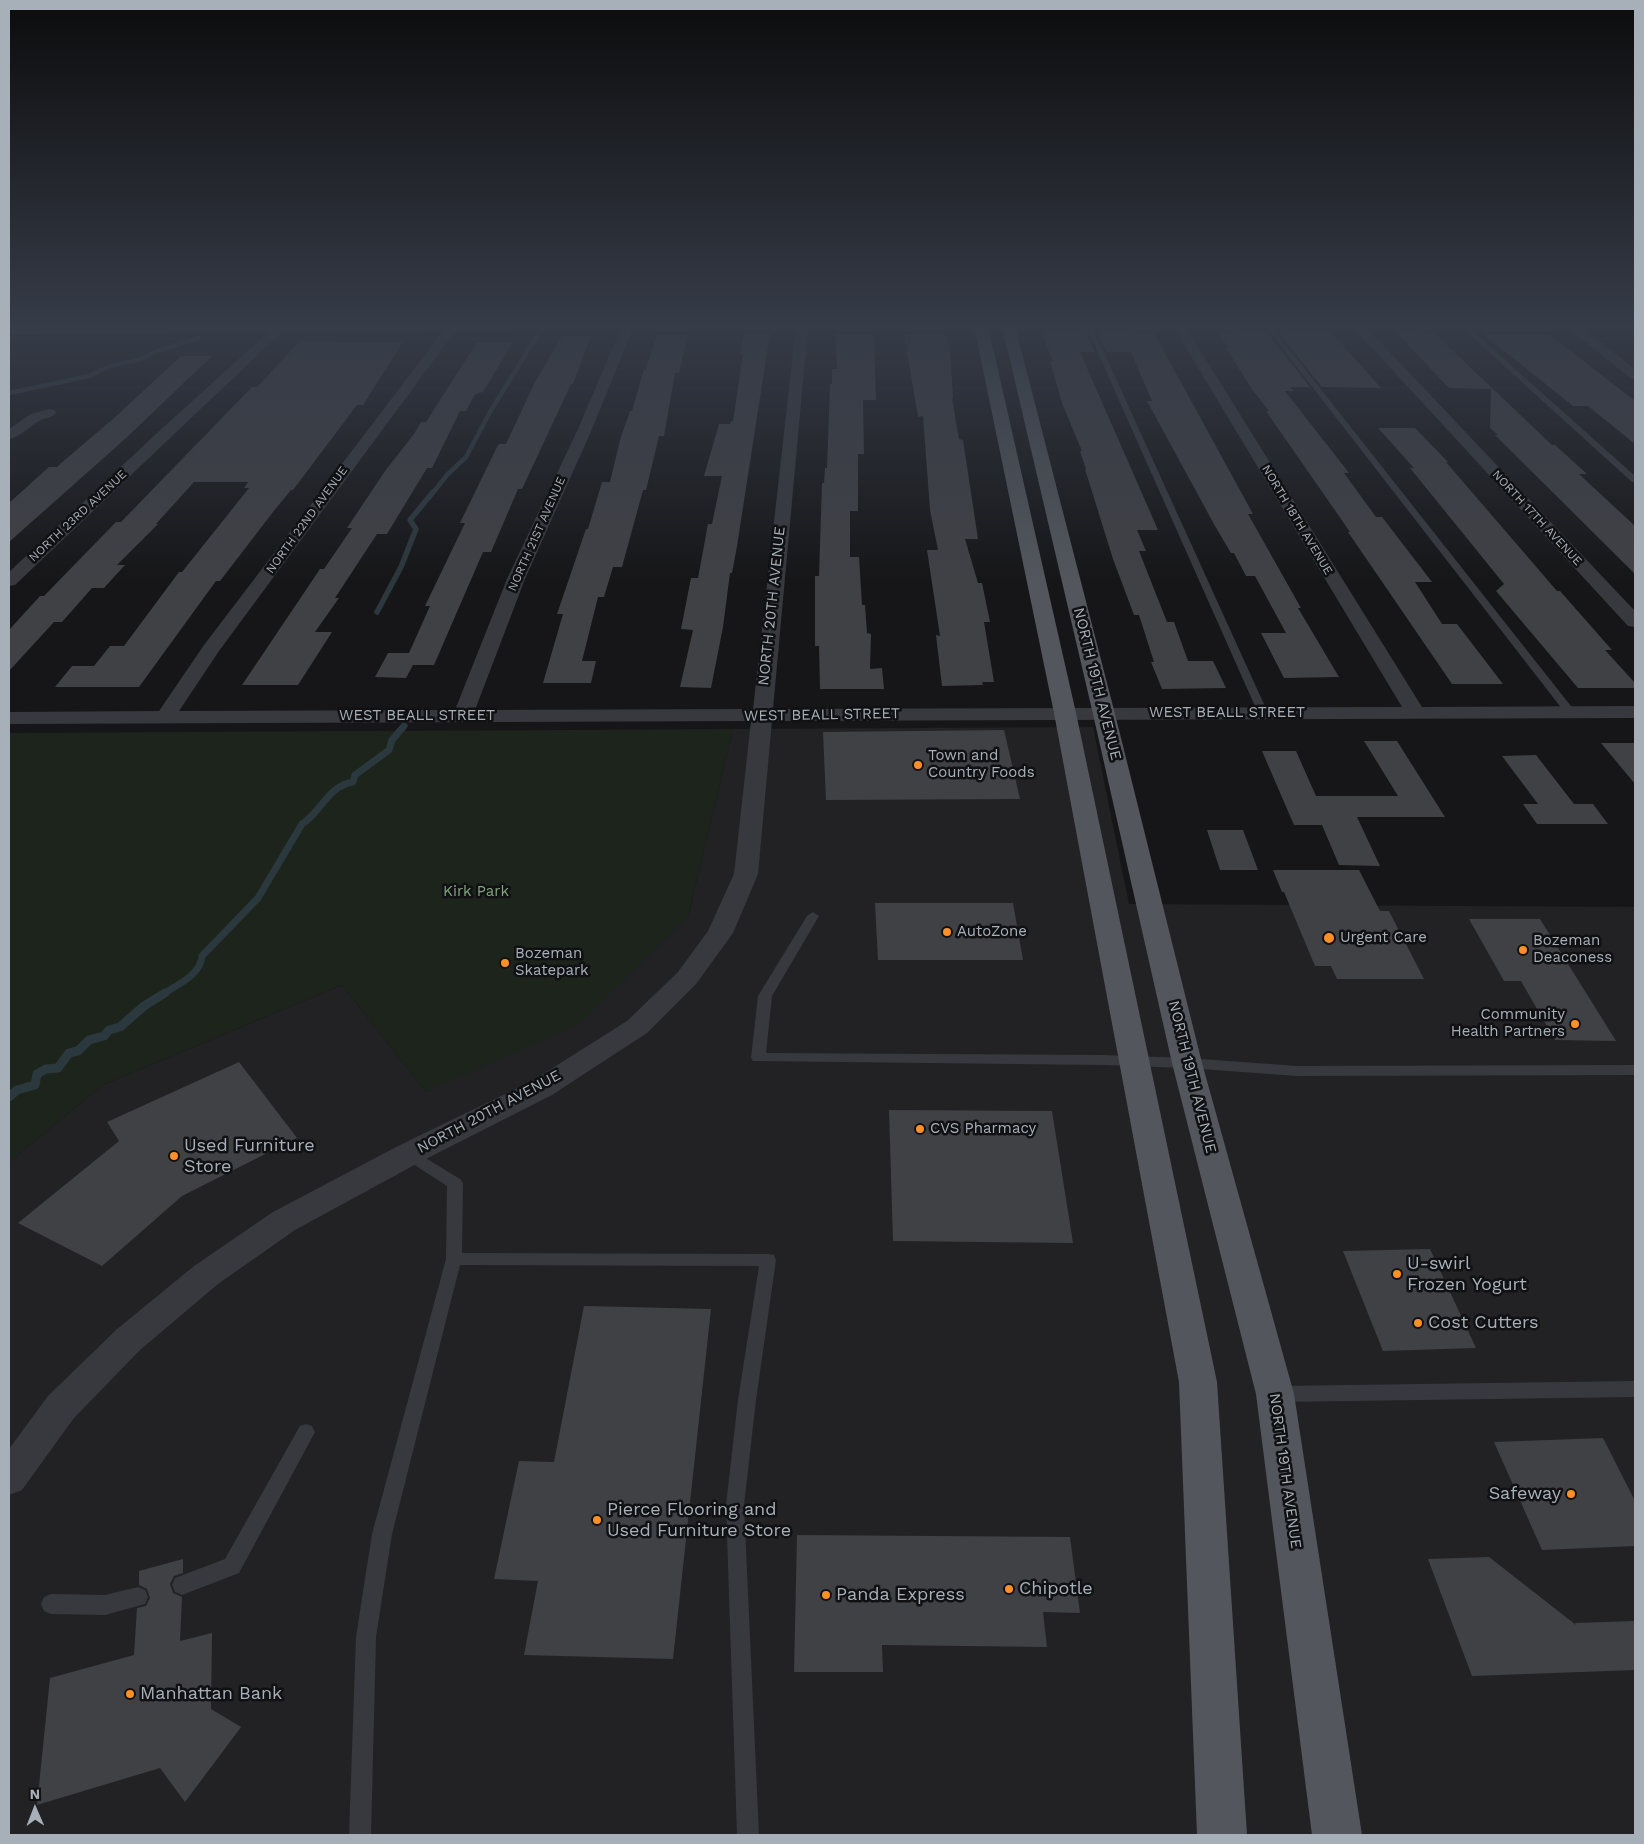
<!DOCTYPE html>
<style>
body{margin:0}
#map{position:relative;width:1644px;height:1844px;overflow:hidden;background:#161618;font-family:"Work Sans",sans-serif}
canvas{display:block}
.frame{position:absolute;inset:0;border:10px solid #a7b0b9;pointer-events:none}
.north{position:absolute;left:10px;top:1784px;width:50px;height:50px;-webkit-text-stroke:4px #111113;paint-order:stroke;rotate:359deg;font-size:14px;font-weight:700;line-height:20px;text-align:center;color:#a7b0b9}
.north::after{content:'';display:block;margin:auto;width:18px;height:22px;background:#a7b0b9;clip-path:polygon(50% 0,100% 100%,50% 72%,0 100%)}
</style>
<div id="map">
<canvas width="1644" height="1844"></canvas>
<div class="frame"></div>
<div class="north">N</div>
</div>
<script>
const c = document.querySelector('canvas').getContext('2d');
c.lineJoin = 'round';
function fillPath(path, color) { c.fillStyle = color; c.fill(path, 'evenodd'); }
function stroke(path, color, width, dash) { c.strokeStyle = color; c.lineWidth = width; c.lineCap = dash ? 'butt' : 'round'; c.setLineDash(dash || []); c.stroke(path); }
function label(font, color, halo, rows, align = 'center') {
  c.font = font + ' "Work Sans",sans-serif'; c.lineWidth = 5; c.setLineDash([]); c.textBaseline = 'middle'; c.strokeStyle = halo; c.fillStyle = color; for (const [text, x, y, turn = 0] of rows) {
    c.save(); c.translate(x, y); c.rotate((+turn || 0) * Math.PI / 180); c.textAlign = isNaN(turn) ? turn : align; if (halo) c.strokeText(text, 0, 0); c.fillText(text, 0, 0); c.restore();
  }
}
fillPath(new Path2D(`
 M1093,727L1129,904L1635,907V1835H9V1162L103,1085L342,985L426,1092L688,917L733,729Z`), '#222225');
fillPath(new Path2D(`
 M733,729L688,917L580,1024L426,1092L342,985L103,1085L9,1162V733Z`), '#1c241c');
stroke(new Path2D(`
 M9,393L89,376L110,366L141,359L157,351L199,338
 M432,494L447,475L466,457L490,412L537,336`), '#2b383d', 4.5);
stroke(new Path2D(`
 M377,612L401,567L416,529L410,520L433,492`), '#2b383d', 5.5);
stroke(new Path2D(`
 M163,994C178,984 200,976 202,956L258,898L302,824C321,812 328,786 353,782L355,775L389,750L392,740L404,726`), '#2b383d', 7);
stroke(new Path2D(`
 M9,1097L17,1090L35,1085L37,1074L46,1069L58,1068L69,1053L78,1051L89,1040L104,1036L109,1030L120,1027L144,1006L165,993`), '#2b383d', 9);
fillPath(new Path2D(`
 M1041,332H1086L1095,352H1080L1158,530H1137L1146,551H1139L1167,622H1174L1188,661H1213L1226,688L1162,689L1151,662H1154L1139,615H1134L1113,559L1085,469H1086L1080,451H1082L1062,403L1050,361H1053Z
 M1097,332L1154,333L1253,514H1248L1301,608H1298L1339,677L1284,678L1261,633H1286L1255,576H1246L1234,553H1231L1215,526L1147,401H1152L1131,352H1106Z
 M1267,332L1310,387H1290L1294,391H1285L1349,473H1344L1376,517H1382L1432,582H1415L1442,624H1457L1503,684H1452L1348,532H1350L1266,411H1269L1252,389L1226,348H1229L1218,333Z
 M1278,332H1331L1381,388L1322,387Z
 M1396,332L1434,333L1552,445H1555L1587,474H1579L1635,526V574L1495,435H1498L1490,428L1491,389L1449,388Z
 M744,333H770L737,546L732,573H730L723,627L711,688L680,687L693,630L681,629L691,578H698L708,524H712L722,476H704L719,424H730L731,421H733L743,354H740Z
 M945,333L950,348L953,398H952L959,439L963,440L978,539H965L978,583H982L990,622H984L994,682H982L983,685L942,686L936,635L940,636L927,550H938L930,510L923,416L918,417L904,334Z
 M835,334H874L876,400H863L864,454H858V511H850V557H859L862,605H865L867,633L871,634L870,669L882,668L884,689H820L819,646H815V576H819L822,483H824L825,468H827L830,384H832V369H837Z
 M1483,334L1550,335L1635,401V444L1588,406H1573Z
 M657,335H688L679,373H675L664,436H659L646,490H643L622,567H613L604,597H598L582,661H596L591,683H543L563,614H557L586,529H588L602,482H610L620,440L630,411H632L644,369H646Z
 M562,336H591L573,384H571L522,489H518L491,552H483L434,665H413L406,678L375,677L388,653H409L430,606H425L465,523H460L496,449L499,444H506L535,382Z
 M300,341L403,342L363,405H357L293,490H291L273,512L220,581H216L139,687H55L72,666H94L110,646H124L179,572H182L249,488H244L248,482H194L156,524H158L117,565H125L104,588H92L62,622H54L9,671V630L40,596H44L116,522H121L252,387H257Z
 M477,342H513L483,392L475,394L466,411H460L432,468H427L387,534H377L335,598H339L315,632H332L298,685H242L320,569H324L352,528H347L385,471L414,434L421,422H426Z
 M181,356H212L125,439L9,542V503L49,467H57L60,464L113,419Z
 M1378,428H1415L1448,462H1446L1557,591H1560L1612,650H1605L1635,683V688H1578L1496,591L1504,584L1410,468H1414Z
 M1004,730L1020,799L826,800L823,732Z
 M1364,741H1397L1445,817H1357L1380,866L1339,865L1322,825H1294L1262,751H1296L1316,796H1398Z
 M1601,743H1635V784Z
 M1536,755L1574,804H1593L1608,824H1537L1523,804H1538L1502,756Z
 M1207,830H1243L1258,870H1220Z
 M1273,870H1359L1380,911H1389L1424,979H1337L1331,966H1315L1284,892H1282Z
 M875,903H1013L1023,960H878Z
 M1469,919H1540L1616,1041L1555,1040L1521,981H1504Z
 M239,1062L297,1138L182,1196L102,1266L18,1223L119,1141L107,1122Z
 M889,1110L1052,1111L1073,1243L893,1241Z
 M1430,1249L1476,1348L1383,1351L1343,1251Z
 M584,1306L711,1309L673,1659L524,1655L538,1581L494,1579L519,1461L554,1462Z
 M1603,1438L1635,1501V1546L1542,1550L1494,1442Z
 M797,1535L1070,1537L1080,1613L1043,1612L1047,1647L882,1645L883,1672H794Z
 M1489,1557L1576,1625L1575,1623L1635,1621V1670L1472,1676L1428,1559Z
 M183,1559V1573L174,1576L170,1584L173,1593L182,1597L180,1641L212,1633L211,1709L241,1727L185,1802L160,1768L37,1805L50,1678L134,1655L137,1608L146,1606L150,1598L147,1589L139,1585V1571Z`), '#404145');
fillPath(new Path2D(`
 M1086,326H1092L1268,713L1267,715H1259L1258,713Z
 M1265,326H1271L1574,710V714H1566Z
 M1460,326H1467L1635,476V482H1632Z
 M813,912L819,916L772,996L766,1053L1103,1055L1187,1058L1297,1066L1635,1065V1075L1297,1076L1187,1068L1103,1065L753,1061L751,1058L758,996L807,916Z
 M409,1148L460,1179L463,1183L462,1253L768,1254L774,1255L776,1260L756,1400L744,1505L759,1835H737L726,1505L738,1400L759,1266L460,1265L392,1534L376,1637L371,1835H349L356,1637L372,1534L446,1259L447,1186L404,1158L401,1154L404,1150Z
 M1635,1381V1397L1277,1402L1271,1399L1268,1394L1271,1389L1277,1386Z
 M306,1424L312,1426L315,1432L239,1573L182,1595L175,1592L172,1585L175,1578L225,1559L300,1426Z
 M138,1587L145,1590L148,1597L145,1604L105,1615L51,1614L44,1611L41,1604L44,1597L51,1594L105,1595Z`), '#37393e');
fillPath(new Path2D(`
 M275,326H283L285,329L15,585L9,586V572L156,434Z
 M447,326H459L219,651L179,711L455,710L507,579L578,429L622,326H634L592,429L525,579L475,710L753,709L796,326H808L773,709L1402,707L1173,326H1185L1422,707L1635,706V718L772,721L758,874L733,933L696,984L647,1033L552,1095L420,1162L295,1230L218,1284L140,1350L74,1418L22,1490L9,1495V1449L48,1396L116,1330L194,1266L273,1212L398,1146L532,1081L627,1021L678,972L708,931L734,874L751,721L9,724V712L159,711L204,645Z
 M1352,326H1365L1635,611V627L1628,626Z
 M1566,326H1580L1635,369V379L1630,378Z
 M49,409L54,410L56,413C52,418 47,417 41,420C30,425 21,437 9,439V429L31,414Z`), '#37393e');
fillPath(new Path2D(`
 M9,326H520L514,330L9,334Z`), '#45484e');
fillPath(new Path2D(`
 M974,326H988L1076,713L1217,1382L1247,1835H1197L1179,1382L1054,713Z
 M1002,326H1015L1115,714L1202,1063L1294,1394L1362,1835H1312L1256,1394L1172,1063L1093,714Z`), '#53575d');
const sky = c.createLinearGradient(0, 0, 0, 585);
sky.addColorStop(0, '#0c0c0d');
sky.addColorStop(0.56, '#363c48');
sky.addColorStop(1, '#363c4800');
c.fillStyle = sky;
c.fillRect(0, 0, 1644, 585);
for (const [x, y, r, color] of [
 [918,765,5,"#ff9027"],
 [947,932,5,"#ff9027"],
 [1329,938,6,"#ff9027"],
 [1523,950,5,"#ff9027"],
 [505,963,5,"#ff9027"],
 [1575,1024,5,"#ff9027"],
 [920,1129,5,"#ff9027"],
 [174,1156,5,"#ff9027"],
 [1397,1274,5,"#ff9027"],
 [1418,1323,5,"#ff9027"],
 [1571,1494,5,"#ff9027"],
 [597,1520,5,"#ff9027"],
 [1009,1589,5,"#ff9027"],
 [826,1595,5,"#ff9027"],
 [130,1694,5,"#ff9027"]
]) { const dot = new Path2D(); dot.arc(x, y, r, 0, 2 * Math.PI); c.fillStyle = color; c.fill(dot); stroke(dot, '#111113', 2); }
label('12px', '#a7b0b9', '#111113', [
 ["NORTH 23RD AVENUE",78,516,-43],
 ["NORTH 17TH AVENUE",1537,518,47],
 ["NORTH 22ND AVENUE",307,520,-54],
 ["NORTH 18TH AVENUE",1297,520,59],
 ["NORTH 21ST AVENUE",537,534,-66]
]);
label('15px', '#a7b0b9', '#111113', [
 ["NORTH 20TH AVENUE",772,606,-84],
 ["NORTH 19TH AVENUE",1097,684,76],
 ["WEST BEALL STREET",1227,713],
 ["WEST BEALL STREET",822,715,-1],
 ["WEST BEALL STREET",417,716],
 ["NORTH 19TH AVENUE",1192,1077,76],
 ["NORTH 20TH AVENUE",489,1112,-28],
 ["NORTH 19TH AVENUE",1285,1471,82]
]);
label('15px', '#a7b0b9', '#111113', [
 ["Town and",928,756],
 ["Country Foods",928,773],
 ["AutoZone",957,932],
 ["Urgent Care",1340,938],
 ["Bozeman",1533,941],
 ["Deaconess",1533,958],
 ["Bozeman",515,954],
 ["Skatepark",515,971],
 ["Community",1565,1015,"right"],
 ["Health Partners",1565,1032,"right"],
 ["CVS Pharmacy",930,1129]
], 'left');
label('15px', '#81a67d', '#111113', [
 ["Kirk Park",476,892]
]);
label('18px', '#a7b0b9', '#111113', [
 ["Used Furniture",184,1146],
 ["Store",184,1167],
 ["U-swirl",1407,1264],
 ["Frozen Yogurt",1407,1285],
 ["Cost Cutters",1428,1323],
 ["Safeway",1561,1494,"right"],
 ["Pierce Flooring and",607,1510],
 ["Used Furniture Store",607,1531],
 ["Chipotle",1019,1589],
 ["Panda Express",836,1595],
 ["Manhattan Bank",140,1694]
], 'left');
</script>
